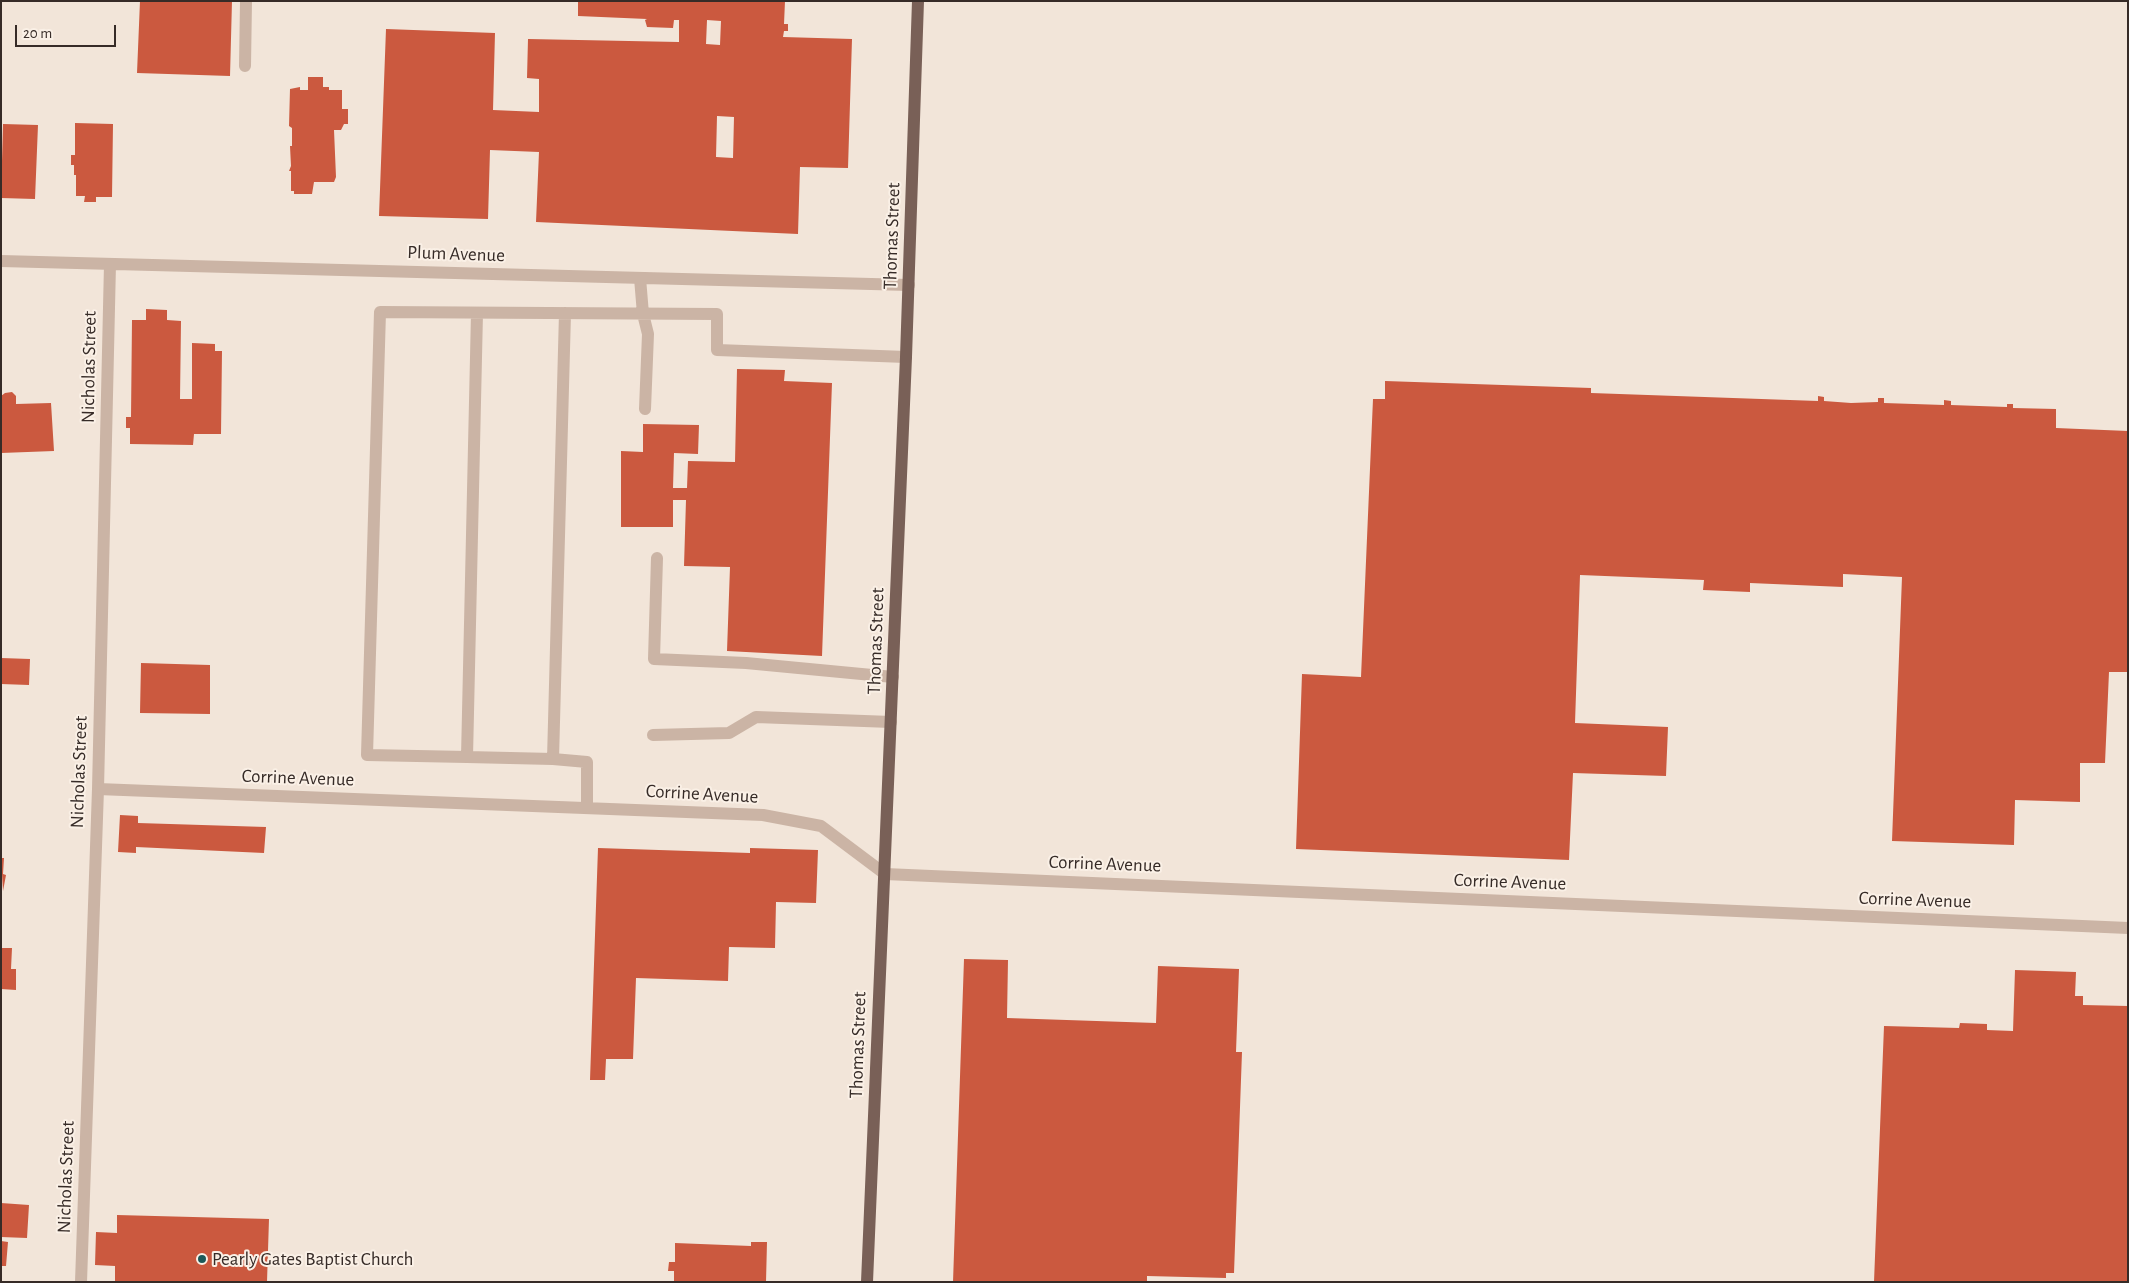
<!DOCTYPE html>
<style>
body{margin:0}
#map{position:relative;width:2129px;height:1283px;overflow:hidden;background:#f2e5d9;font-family:"Alegreya Sans",sans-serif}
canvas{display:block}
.frame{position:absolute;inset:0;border:2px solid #362b27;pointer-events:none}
.scale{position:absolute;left:15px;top:25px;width:101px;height:22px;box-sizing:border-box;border:2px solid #362b27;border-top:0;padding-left:6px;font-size:15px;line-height:18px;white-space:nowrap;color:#362b27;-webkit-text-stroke:4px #faf0e6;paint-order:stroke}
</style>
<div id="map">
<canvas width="2129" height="1283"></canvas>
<div class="frame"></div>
<div class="scale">20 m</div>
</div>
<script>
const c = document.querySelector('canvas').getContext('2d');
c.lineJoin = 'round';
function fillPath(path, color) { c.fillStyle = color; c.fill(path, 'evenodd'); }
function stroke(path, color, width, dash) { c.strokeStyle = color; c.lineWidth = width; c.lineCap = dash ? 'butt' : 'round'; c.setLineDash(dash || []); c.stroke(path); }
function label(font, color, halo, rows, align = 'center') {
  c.font = font + ' "Alegreya Sans",sans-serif'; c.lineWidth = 4; c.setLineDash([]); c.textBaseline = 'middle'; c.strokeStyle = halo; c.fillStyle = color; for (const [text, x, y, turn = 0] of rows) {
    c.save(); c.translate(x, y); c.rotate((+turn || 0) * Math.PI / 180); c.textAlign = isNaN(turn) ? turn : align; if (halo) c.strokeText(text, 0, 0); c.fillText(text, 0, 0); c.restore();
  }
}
fillPath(new Path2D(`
 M140,1H232L230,76L137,73Z
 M578,1H785L784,24H788V31H784L783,37L852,39L848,168L800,167L798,234L536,222L539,152L490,150L488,219L379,216L386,29L495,33L493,110L539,112V79L527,78L528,39L679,42V20H674L673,28L647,27L645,20L647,19L578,16ZM707,20L721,21L720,45L706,44ZM717,116L734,117L733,158L716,157Z
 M308,77H323V87H329V90H342V109H348V124H344L341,130H334L336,177L334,182H314L312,194H294V191H291V171H289L291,166L290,146H292V128L289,126L290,89L300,87V90H308Z
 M75,123L113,124L112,197H96V202H84L85,196H76V175H74V165H71V155H75Z
 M3,124L38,125L35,199L1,198Z
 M146,309L167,310V320L181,321L180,399H192V343L215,344V351H222L221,434H194L193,445L130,444V428H126V417H131L132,320H146Z
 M737,369L785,370L784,381L832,383L822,656L727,651L730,567L684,566L686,500H673V527H621V451L643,452V424L699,425L698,454L674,453L673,488H687L688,461L735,462Z
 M1385,381L1591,388V393L1818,401V396L1824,397V401L1851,403L1878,402V398H1884V403L1944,405V400L1951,401V405L2007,407V404H2013V408L2056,409V428L2128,431V672H2109L2105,763H2080V802L2015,800L2014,845L1892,841L1902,577L1843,574V587L1750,583V592L1703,590L1704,580L1580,575L1575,723L1668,727L1666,776L1573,773L1569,860L1296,849L1302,674L1361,677L1373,399H1385Z
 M12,392L16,396V404L51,403L54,451L1,453V396L5,393Z
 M1,658L30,659L29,685L1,684Z
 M141,663L210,665V714L140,713Z
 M120,815L138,816V823L266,827L264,853L136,847V853L118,852Z
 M598,848L750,853V848L818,850L816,903L776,902L775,948L729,947L728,981L636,978L633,1059H606L605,1080H590Z
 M1,858H4L3,874L6,875L3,891Z
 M1,948H12L11,969H16V990L1,989Z
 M964,959L1008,960L1007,1018L1156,1023L1158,966L1239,969L1236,1052H1242L1234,1273H1226V1278L1147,1276V1282H953Z
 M2015,970L2076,972L2075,996H2083V1005L2128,1006V1282H1874L1884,1026L1959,1028L1960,1023L1987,1024V1030L2013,1031Z
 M1,1203L29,1205L27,1238L1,1237Z
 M117,1215L269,1219L267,1282L115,1281V1266L95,1265L96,1232L117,1233Z
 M1,1241L8,1242L6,1266H1Z
 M751,1242H767L766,1282L674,1281V1271H668L669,1262H675V1243L751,1246Z`), '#cb593f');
stroke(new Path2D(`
 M245,66L246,1
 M1,261L909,285
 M640,278L643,314L648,334L645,409
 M477,313L467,757L367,755L380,312L717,314V350L906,357
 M657,558L654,659L746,663L893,677
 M653,735L729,733L756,717L891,722
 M467,757L553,759L565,313
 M553,759L587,762V808
 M98,789L763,815L821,826L885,874L2128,928
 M81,1282L98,789L110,264`), '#cbb4a5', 12);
stroke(new Path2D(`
 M867,1282L906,357L918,1`), '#796057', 12);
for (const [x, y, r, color] of [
 [202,1259,5,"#1b5959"]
]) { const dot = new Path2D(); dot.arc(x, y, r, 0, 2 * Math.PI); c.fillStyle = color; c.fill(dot); stroke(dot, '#faf0e6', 2); }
label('19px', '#362b27', '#faf0e6', [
 ["Thomas Street",892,236,-88],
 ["Plum Avenue",456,254,2],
 ["Nicholas Street",89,367,-89],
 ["Thomas Street",876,641,-88],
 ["Nicholas Street",79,772,-88],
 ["Corrine Avenue",298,778,2],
 ["Corrine Avenue",702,794,3],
 ["Corrine Avenue",1105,864,2],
 ["Corrine Avenue",1510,882,2],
 ["Corrine Avenue",1915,900,2],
 ["Thomas Street",858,1045,-88],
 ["Nicholas Street",66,1177,-88]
]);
label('19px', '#362b27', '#faf0e6', [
 ["Pearly Gates Baptist Church",212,1259]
], 'left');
</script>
